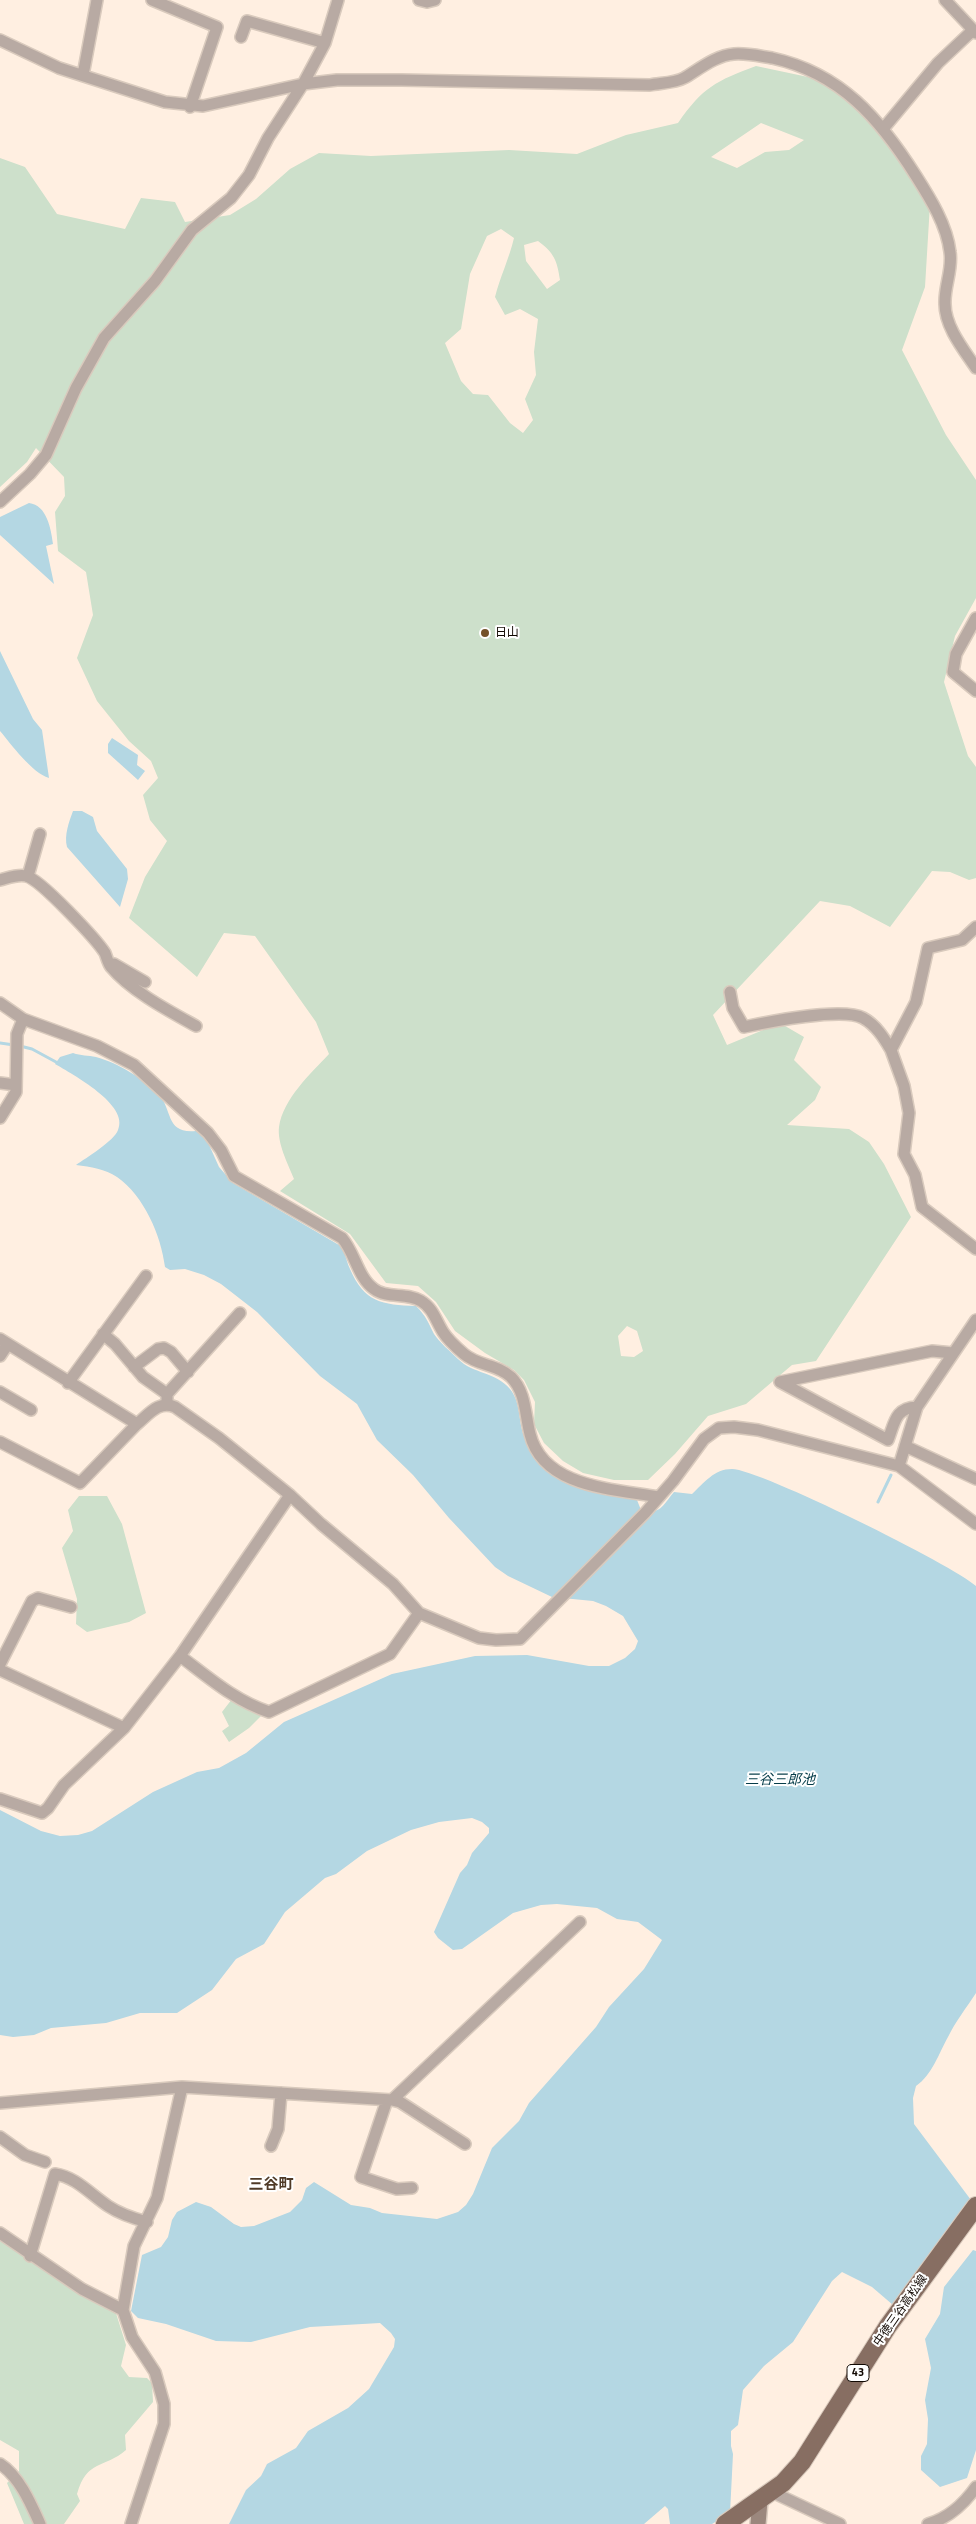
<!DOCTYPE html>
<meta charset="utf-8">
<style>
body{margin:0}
canvas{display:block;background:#ffefe1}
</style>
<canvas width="976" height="2524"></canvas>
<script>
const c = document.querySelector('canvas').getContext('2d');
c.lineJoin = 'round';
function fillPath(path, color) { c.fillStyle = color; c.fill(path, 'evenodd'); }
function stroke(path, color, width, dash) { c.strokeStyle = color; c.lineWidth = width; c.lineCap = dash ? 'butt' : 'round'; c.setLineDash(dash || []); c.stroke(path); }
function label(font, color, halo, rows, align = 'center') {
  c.font = font + ' "Titillium Web","Noto Sans JP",sans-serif'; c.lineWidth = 4; c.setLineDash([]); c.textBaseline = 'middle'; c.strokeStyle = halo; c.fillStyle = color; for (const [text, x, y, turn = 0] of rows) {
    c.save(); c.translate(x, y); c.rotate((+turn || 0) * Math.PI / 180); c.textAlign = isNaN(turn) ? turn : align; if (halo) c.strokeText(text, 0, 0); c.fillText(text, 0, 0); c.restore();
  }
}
fillPath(new Path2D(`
 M756,66L808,77L838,90L871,118L930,204L925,287L902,350L946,435L976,480V598L955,636L944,682L968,756L976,767V878L969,880L950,872L932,871L890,927L850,906L820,901L713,1015L727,1045L780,1023L804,1037L794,1060L821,1087L815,1100L787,1125L849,1129L869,1142L884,1164L911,1217L816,1361L792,1365L746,1404L708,1416L675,1454L648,1480H614L583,1473L563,1461L544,1443L534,1424L535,1402L524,1380L514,1370L485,1353L455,1331L436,1302L418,1286L386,1283L350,1234L280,1191L294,1179C288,1164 277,1143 279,1127C283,1099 311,1073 329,1054L316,1022L255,936L224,933L197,977L129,918L145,877L167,841L150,820L143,795L158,778L151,761L129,741L97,701L77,658L93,615L86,572L58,551L55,512L65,496L64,477L36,448L27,462L0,487V158L25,167L57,214L125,229L141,198L175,202L185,222L230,215L256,199L290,169L319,153L371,156L509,150L577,154L626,135L678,123C703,87 716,81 756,66ZM761,123L804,140L789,150L765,152L737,168L711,157ZM501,229L514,238C509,259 500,277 495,297L505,315L520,309L538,319L534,352L536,375L525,399L533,420L523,433L510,423L488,395L473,394L461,381L445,343L461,329L470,274L487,236ZM538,241C554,253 557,260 560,280L547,289L526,261L524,245ZM627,1326L637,1331L643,1351L634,1357L621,1356L618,1336Z
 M79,1496H107L122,1524L146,1613L129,1622L87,1632L76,1624L77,1599L62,1548L73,1531L68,1510Z
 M232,1699L262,1715L249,1728L229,1742L222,1731L229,1726L222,1712Z
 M0,2239L80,2294L115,2310L126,2345L121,2366L129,2377L147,2378L152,2383L153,2402L125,2435L126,2450C104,2469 87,2459 77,2494L80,2501L64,2524H24L7,2483L19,2471V2451L0,2440Z`), '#cde0cb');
fillPath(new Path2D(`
 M29,503C47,505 51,529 53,544L46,546L54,584L0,535V517Z
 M0,651L33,719L42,730L49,778C32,773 11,744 0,731Z
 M112,738L138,755L137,765L145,771L138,780L108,753V744Z
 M73,811H82L93,817L97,831L127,869L128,879L120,907L67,847C64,835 69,822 73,811Z
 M73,1053C81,1056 88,1055 96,1057C118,1063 143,1078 159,1095C173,1110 165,1134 196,1131L206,1138L219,1167L233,1183L339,1245C347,1255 345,1258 350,1269C364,1302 382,1305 416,1306C426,1316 428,1322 434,1334C439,1342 451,1352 458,1359C473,1374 496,1372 510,1389C521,1402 518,1421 524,1436C540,1486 593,1491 637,1500L641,1510C660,1516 663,1505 674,1492L692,1494C704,1483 714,1469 732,1469C759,1469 955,1566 976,1586V1993C967,2007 955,2022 948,2037C939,2053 932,2075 916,2086L913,2098L914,2124L971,2200L928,2260L909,2282L896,2305H893L872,2287L842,2272L832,2281L793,2342L764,2366L743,2390L738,2425L731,2431V2446L733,2454L730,2513L712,2524H670L668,2509L665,2506L644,2524H229L246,2490L261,2476L267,2464L296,2448L308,2431L348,2408L369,2389L394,2347L395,2339L391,2333L380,2323L310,2327L251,2342L216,2341L166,2324L138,2318L131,2311L142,2255L161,2247L168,2237L172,2220L177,2212L196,2202L211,2207L234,2224L241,2227L254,2226L290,2212L302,2200L306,2188L314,2182L351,2205L370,2208L382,2213L437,2219L458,2212L466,2205L473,2194L492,2148L519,2121L529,2103L596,2027L609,2007L644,1969L662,1940L638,1922L617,1919L597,1908L557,1904L541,1905L513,1913L462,1949L453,1950L438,1938L434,1932L460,1873L467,1865L472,1853L489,1833V1828L482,1822L472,1818L439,1822L411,1830L367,1851L336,1874L325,1878L285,1912L264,1944L236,1959L212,1990L177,2013H140L106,2023L51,2028L34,2035L13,2037L0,2035V1810L41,1831L60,1836L78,1835L92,1831L153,1792L197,1772L219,1768L246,1753L284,1722L392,1674L475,1656L527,1655L589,1666H609L625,1658L635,1649L638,1641L623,1616L606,1606L593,1601L552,1597L508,1576L495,1567L449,1518L413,1475L377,1440L357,1404L320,1376L257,1312L221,1284L204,1275L185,1269L170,1270L165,1267C161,1235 144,1196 117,1177C105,1169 91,1167 76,1165C86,1158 114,1141 118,1130C130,1105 72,1074 55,1064L60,1057Z
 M973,2250L976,2251V2450L967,2478L940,2487L921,2470V2456L927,2444L928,2419L925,2400L931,2368L925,2339L940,2314L944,2287Z`), '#b4d7e3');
stroke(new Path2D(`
 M0,1043L14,1045
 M20,1046L32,1049L56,1062
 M878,1502L891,1475`), '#b4d7e3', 3);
const street = new Path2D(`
 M152,0L217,27L190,107
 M419,0L427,2L435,0
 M945,0L976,33
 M241,37L247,21L325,43
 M0,40L59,68L165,102L203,106L303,84L337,80H401L650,85C660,83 675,83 684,78C698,70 716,55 734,54C747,53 759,56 772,58C841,73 880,119 916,176C930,198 947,225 950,252C953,269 944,287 945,304C945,327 964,350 976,368
 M83,75L97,0
 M883,129L938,63L973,30
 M0,502L30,474L46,455L76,388L104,338L155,281L192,230L231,198L249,175L268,138L303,84L325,43L338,0
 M976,618L956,654L953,672L976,691
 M28,876L40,834
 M0,880C8,878 18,874 26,876C40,879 96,939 105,953C107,958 108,963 111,967C131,991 169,1011 196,1026
 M976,927L962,940L928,948L916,1002L891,1050L904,1086L909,1113L904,1154L915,1175L922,1207L976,1249
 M114,964L145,982
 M730,992L733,1008L744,1027C768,1022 843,1007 863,1018C876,1025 884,1038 891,1050
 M0,1003L23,1019L97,1046L134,1065L208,1133L221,1150L234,1176L342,1238C355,1253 358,1278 374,1289C387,1299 407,1292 421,1301C433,1308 436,1321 443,1332C448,1340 457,1348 464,1354C478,1366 497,1364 511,1377C526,1392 525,1415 530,1434C543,1488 615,1489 659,1497
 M0,1083L16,1085
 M0,1118L16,1092L17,1034L23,1019
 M103,1334L115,1344L143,1377L167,1394
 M0,1339L137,1424C149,1414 159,1400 175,1407L219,1438L290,1495L321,1524L393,1584L419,1613L479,1638L496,1640L520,1639L645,1513L673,1481L704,1439L719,1428L734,1427L758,1430L899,1466L976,1524
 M0,1356L8,1344
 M134,1367L158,1349L164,1348L171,1352L188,1372
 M68,1383L146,1276
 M0,1392L31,1410
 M167,1403V1394L240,1313
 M917,1407C895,1408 895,1422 888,1440L780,1382L932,1351L953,1353
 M0,1442L80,1483L137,1424
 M905,1446L976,1479
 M899,1466L917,1407L976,1320
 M180,1656C208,1677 235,1701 269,1712L390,1654L419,1613
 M0,1664L32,1601L38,1598L71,1607
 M0,1670L124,1728L180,1656L290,1495
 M0,1799L42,1813L48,1808L64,1785L124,1728
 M182,2087L392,2100L580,1922
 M387,2100L361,2177L397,2189L412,2188
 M392,2100L400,2102L465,2144
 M0,2103L182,2087L157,2198L134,2246L123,2310L132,2337L155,2372L164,2404V2424L131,2524
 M0,2137L25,2155L45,2162
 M271,2146L278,2129L281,2093
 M0,2233L82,2289L123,2310
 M30,2256L55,2174C76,2177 90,2194 108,2206C120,2214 132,2218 147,2222
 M0,2464C19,2476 31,2504 40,2524
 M772,2492L840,2524
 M928,2524C949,2518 964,2504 976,2487`);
const secondary = new Path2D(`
 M758,2524L760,2501`);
const primary = new Path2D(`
 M725,2524L783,2483L802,2462L888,2326L976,2206`);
stroke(street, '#d9cabd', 14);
stroke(secondary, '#d9cabd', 18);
stroke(primary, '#d9cabd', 20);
stroke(street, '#b8aaa3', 11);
stroke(secondary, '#9b877d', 15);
stroke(primary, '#876e62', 18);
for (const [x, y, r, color] of [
 [485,633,5,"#745129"]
]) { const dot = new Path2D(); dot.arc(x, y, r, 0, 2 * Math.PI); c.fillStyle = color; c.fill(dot); stroke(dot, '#fff', 2); }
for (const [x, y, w] of [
 [858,2373,22]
]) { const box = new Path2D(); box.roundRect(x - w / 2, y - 8.5, w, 17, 4); c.fillStyle = '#fff'; c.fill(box); stroke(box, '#120903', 1); }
label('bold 11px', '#120903', null, [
 ["43",858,2373]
]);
label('12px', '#120903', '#fff', [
 ["日山",495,633]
], 'left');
label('12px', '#120903', '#fff', [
 ["中徳三谷高松線",901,2311,-55]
]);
label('italic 14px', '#053c49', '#fff', [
 ["三谷三郎池",780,1781]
]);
label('bold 15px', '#4f3a27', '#fff', [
 ["三谷町",271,2185]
]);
</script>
